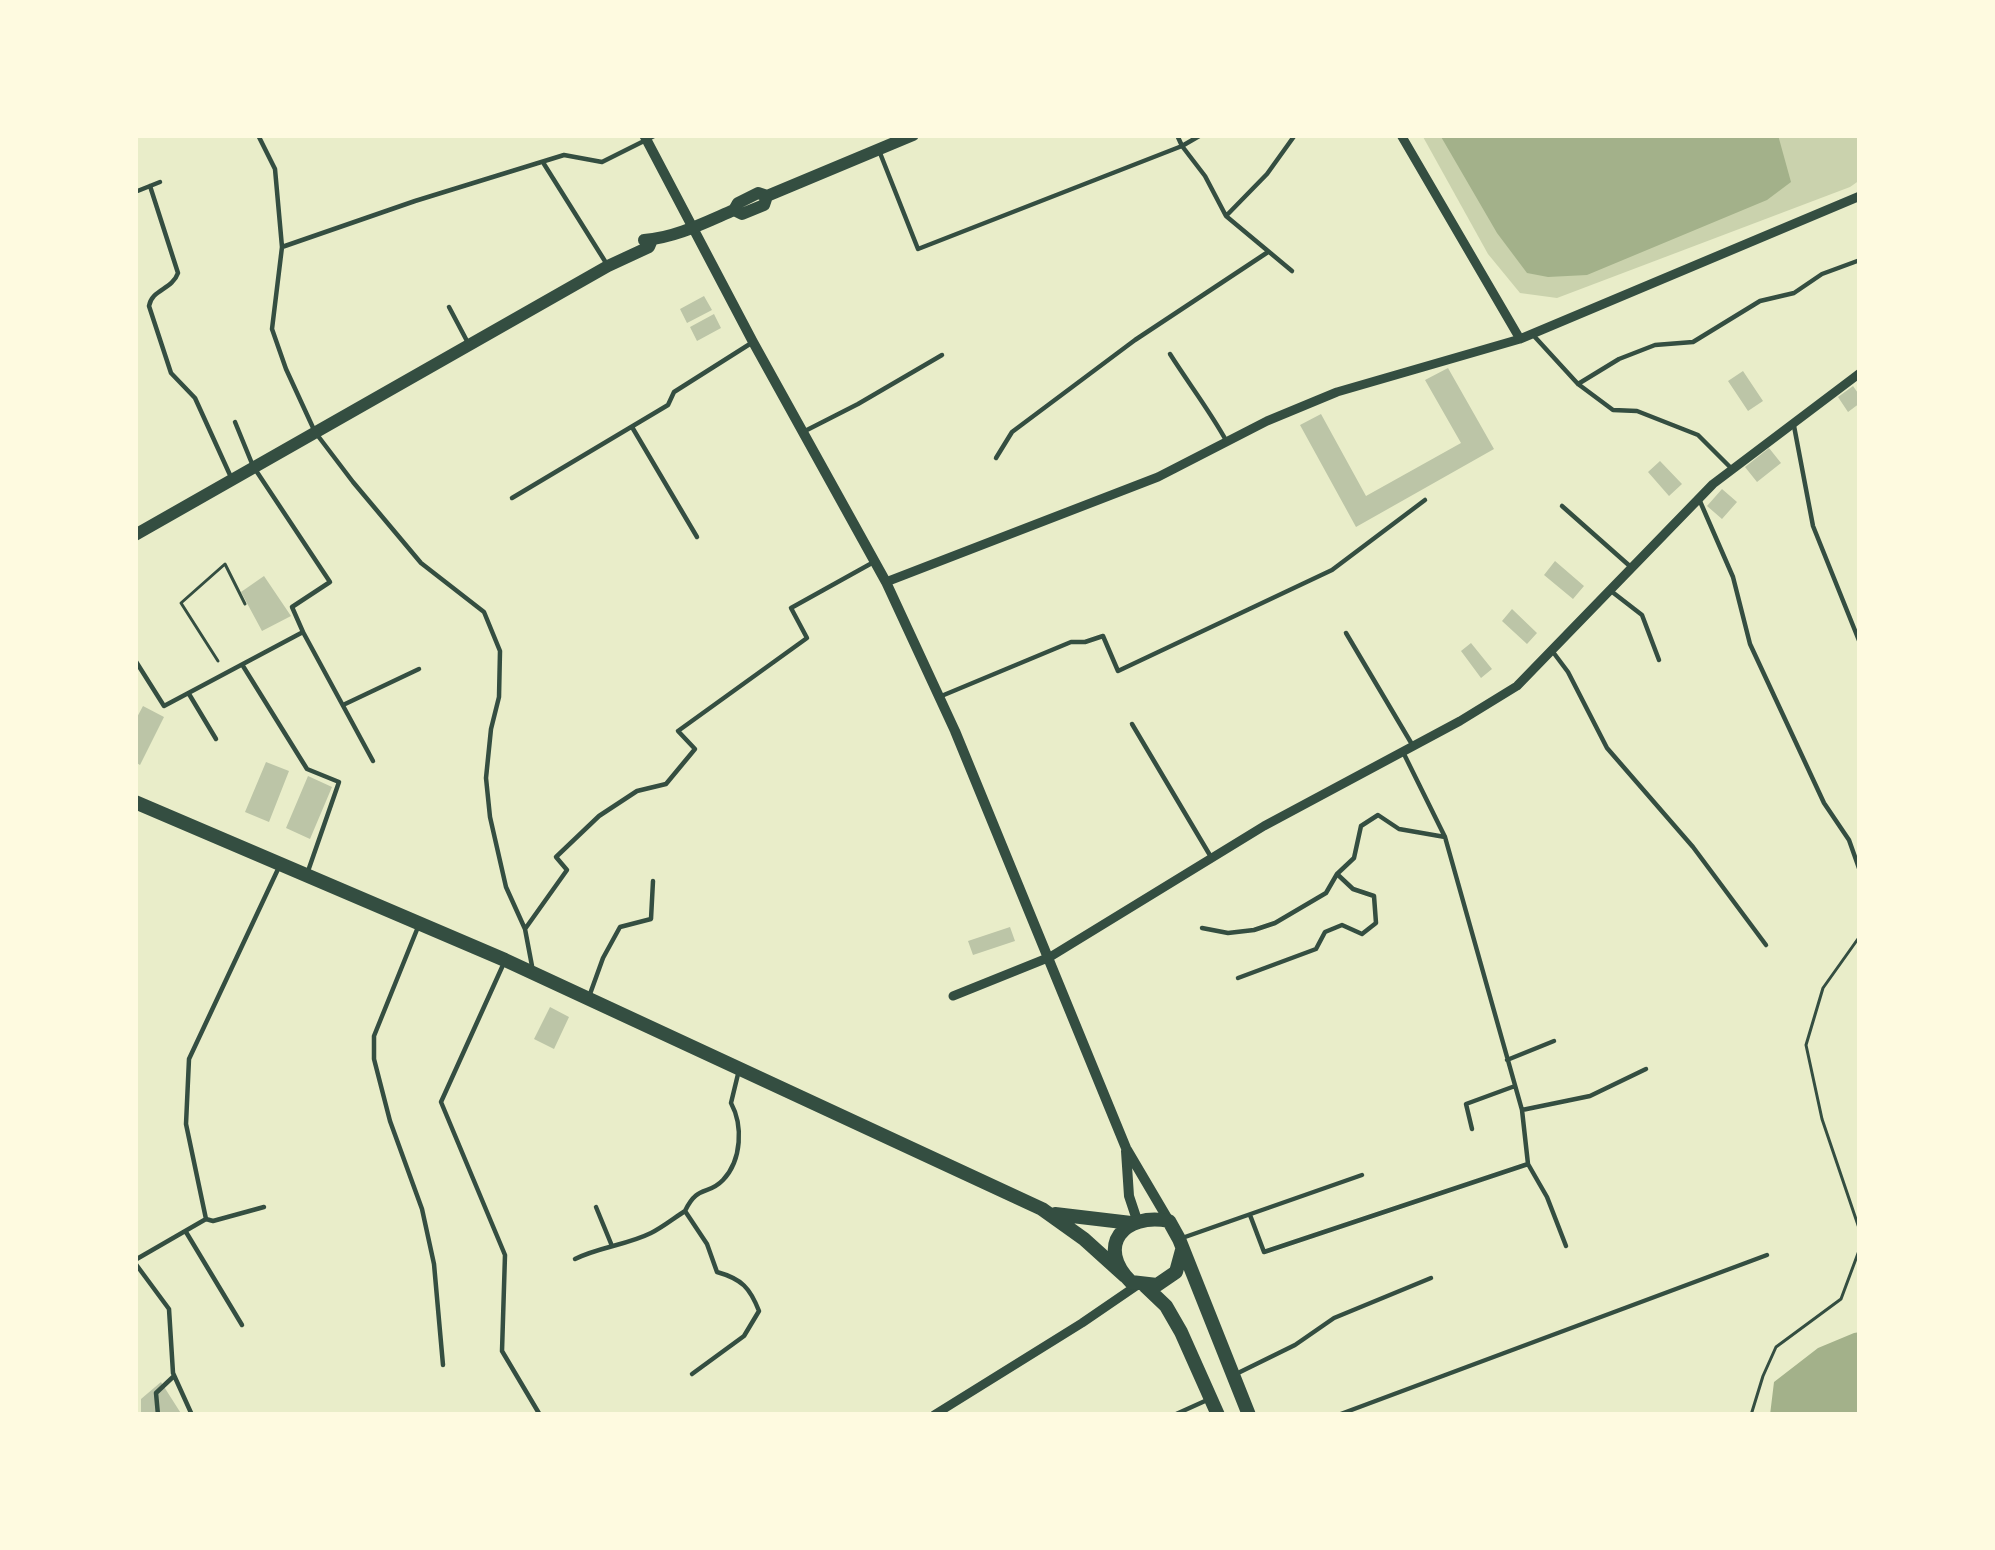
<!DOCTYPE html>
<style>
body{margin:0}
#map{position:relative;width:1995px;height:1550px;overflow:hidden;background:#e9edc9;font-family:Rubik,sans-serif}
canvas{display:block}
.frame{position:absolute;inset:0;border:138px solid #fefae0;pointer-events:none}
</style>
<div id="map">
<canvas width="1995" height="1550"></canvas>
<div class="frame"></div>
</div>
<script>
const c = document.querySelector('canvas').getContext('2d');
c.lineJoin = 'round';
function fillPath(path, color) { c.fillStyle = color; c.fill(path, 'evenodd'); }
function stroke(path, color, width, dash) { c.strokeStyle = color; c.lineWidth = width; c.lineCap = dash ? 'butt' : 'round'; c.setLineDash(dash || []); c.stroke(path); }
fillPath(new Path2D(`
 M1422,135H1860V180L1850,187L1557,298L1520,293L1488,254Z`), '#cad2ad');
fillPath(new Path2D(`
 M1440,135H1778L1791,182L1767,200L1587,275L1548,277L1527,273L1497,233Z
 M1860,1332V1415H1770L1774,1382L1818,1348L1854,1333Z`), '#a3b18a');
fillPath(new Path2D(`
 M704,296L712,310L687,323L680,309Z
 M714,314L721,328L697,341L690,327Z
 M1448,368L1494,449L1356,527L1300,425L1321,414L1366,496L1461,443L1425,380Z
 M1743,371L1763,401L1748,411L1728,381Z
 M1853,386L1860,396V403L1848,412L1838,397Z
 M1769,448L1781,463L1757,482L1745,467Z
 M1660,461L1682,484L1669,496L1648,472Z
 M1722,489L1737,502L1722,519L1707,506Z
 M1555,561L1584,586L1573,599L1544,575Z
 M264,576L291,616L262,631L241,592Z
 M1512,609L1537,633L1527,644L1502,621Z
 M1471,643L1492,669L1481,678L1461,651Z
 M143,706L164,717L140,765L135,762V721Z
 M266,762L289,771L269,822L245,812Z
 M308,776L332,787L310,839L286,828Z
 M1010,927L1015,941L973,955L968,941Z
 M550,1007L569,1017L554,1049L534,1039Z
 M161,1382L182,1415H141V1399Z`), '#bcc5a7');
stroke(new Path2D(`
 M218,661L181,603L225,564L245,604
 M1860,936L1823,988L1806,1045L1822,1119L1860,1231
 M1751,1415L1763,1376L1776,1347L1841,1299L1860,1248`), '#344e41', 3);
stroke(new Path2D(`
 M258,135L275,169L282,247L272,329L286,369L315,432L353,482L421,563L484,612L500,651L499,697L491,729L486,778L490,817L506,887L525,929L532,966
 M1177,135L1182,146L1205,176L1226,216L1292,271
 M880,153L918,249L1182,146L1201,135
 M544,164L608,266
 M150,186L178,273C172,290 152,289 149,306L171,373L195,398L230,475
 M135,192L160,182
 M1226,216L1267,174L1295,135
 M282,247L415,201L564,155L602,162L656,135
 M449,307L467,341
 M1534,336L1578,384L1613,410L1637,411L1698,435L1732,469
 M1170,354C1189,384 1210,411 1227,442
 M1578,384L1619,359L1655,345L1693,342L1760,301L1794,293L1822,274L1860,260
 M1794,426L1813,526L1860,643
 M632,427L697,537
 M803,432L858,404L942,355
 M996,458L1012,432L1135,340L1268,252
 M512,498L668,405L674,392L753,342
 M1699,499L1733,577L1750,644L1824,803L1849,840L1860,871
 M1562,506L1632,568
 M1611,591L1642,615L1659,660
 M303,632L373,761
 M1346,633L1413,746
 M1553,652L1568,672L1607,748L1693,847L1766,945
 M135,660L164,706L303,632L292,607L330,582L253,466L235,422
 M243,666L307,769L339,782L307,874
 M189,694L216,739
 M939,697L1071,642H1085L1103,636L1118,671L1332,570L1425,500
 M343,705L419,669
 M1132,724L1211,857
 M1403,752L1445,837L1522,1110L1528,1164L1547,1197L1566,1246
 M418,927L374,1036V1059L390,1121L422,1209L434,1264L443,1365
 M1202,928L1228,933L1254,930L1275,923L1326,893L1337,874L1354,858L1361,826L1378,815L1399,829L1445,837
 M525,929L567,870L556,857L599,816L637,791L666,784L695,749L678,731L807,638L791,608L872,563
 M503,965L441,1102L505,1255L502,1351L540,1415
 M1238,978L1316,949L1325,932L1342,925L1362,934L1376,923L1374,896L1353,889L1337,874
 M590,994L603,958L620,927L651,919L653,881
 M1507,1060L1554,1041
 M1522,1110L1590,1096L1646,1069
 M1472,1129L1466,1104L1515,1086
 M596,1207L612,1246
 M1250,1215L1264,1252L1528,1164
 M206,1219L213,1221L264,1207
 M186,1232L242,1325
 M1185,1237L1362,1175
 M575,1259C599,1247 627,1245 651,1233C663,1227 674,1218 685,1211
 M135,1260L206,1219L186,1124L189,1059L279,867
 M135,1263L169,1309L173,1373L192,1415
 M1238,1373L1295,1345L1334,1318L1431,1278
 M692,1374L744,1336L759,1311C750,1288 742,1279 717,1272L707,1244L685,1211C698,1184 708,1196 723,1180C742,1160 743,1125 731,1103L739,1070
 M158,1415L156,1393L174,1376
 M1174,1415L1205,1401
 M1338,1415L1767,1255`), '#344e41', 4.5);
stroke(new Path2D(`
 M1401,135L1520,339
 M886,582L1158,477L1267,421L1337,392L1520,339L1860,196
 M953,996L1050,957L1264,826L1460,721L1517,686L1713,484L1860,373
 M934,1415L1082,1323L1139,1284`), '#344e41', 9);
stroke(new Path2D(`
 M644,135L753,342L886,582L955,731L1126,1148L1169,1221
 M1126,1151L1129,1196L1137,1220`), '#344e41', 10);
stroke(new Path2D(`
 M734,210L742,214L764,205L767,196
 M644,240C675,238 706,222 734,210L738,203L758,193L767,196L913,135
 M135,535L608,266L649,247L652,240`), '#344e41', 12);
stroke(new Path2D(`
 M135,802L505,960L1042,1209L1084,1239L1125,1276
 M1055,1214L1131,1223
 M1182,1250L1176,1272L1157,1285L1131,1282C1095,1246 1124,1212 1169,1221L1179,1239L1249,1415
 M1145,1286L1166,1306L1181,1332L1218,1415`), '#344e41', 14);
</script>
